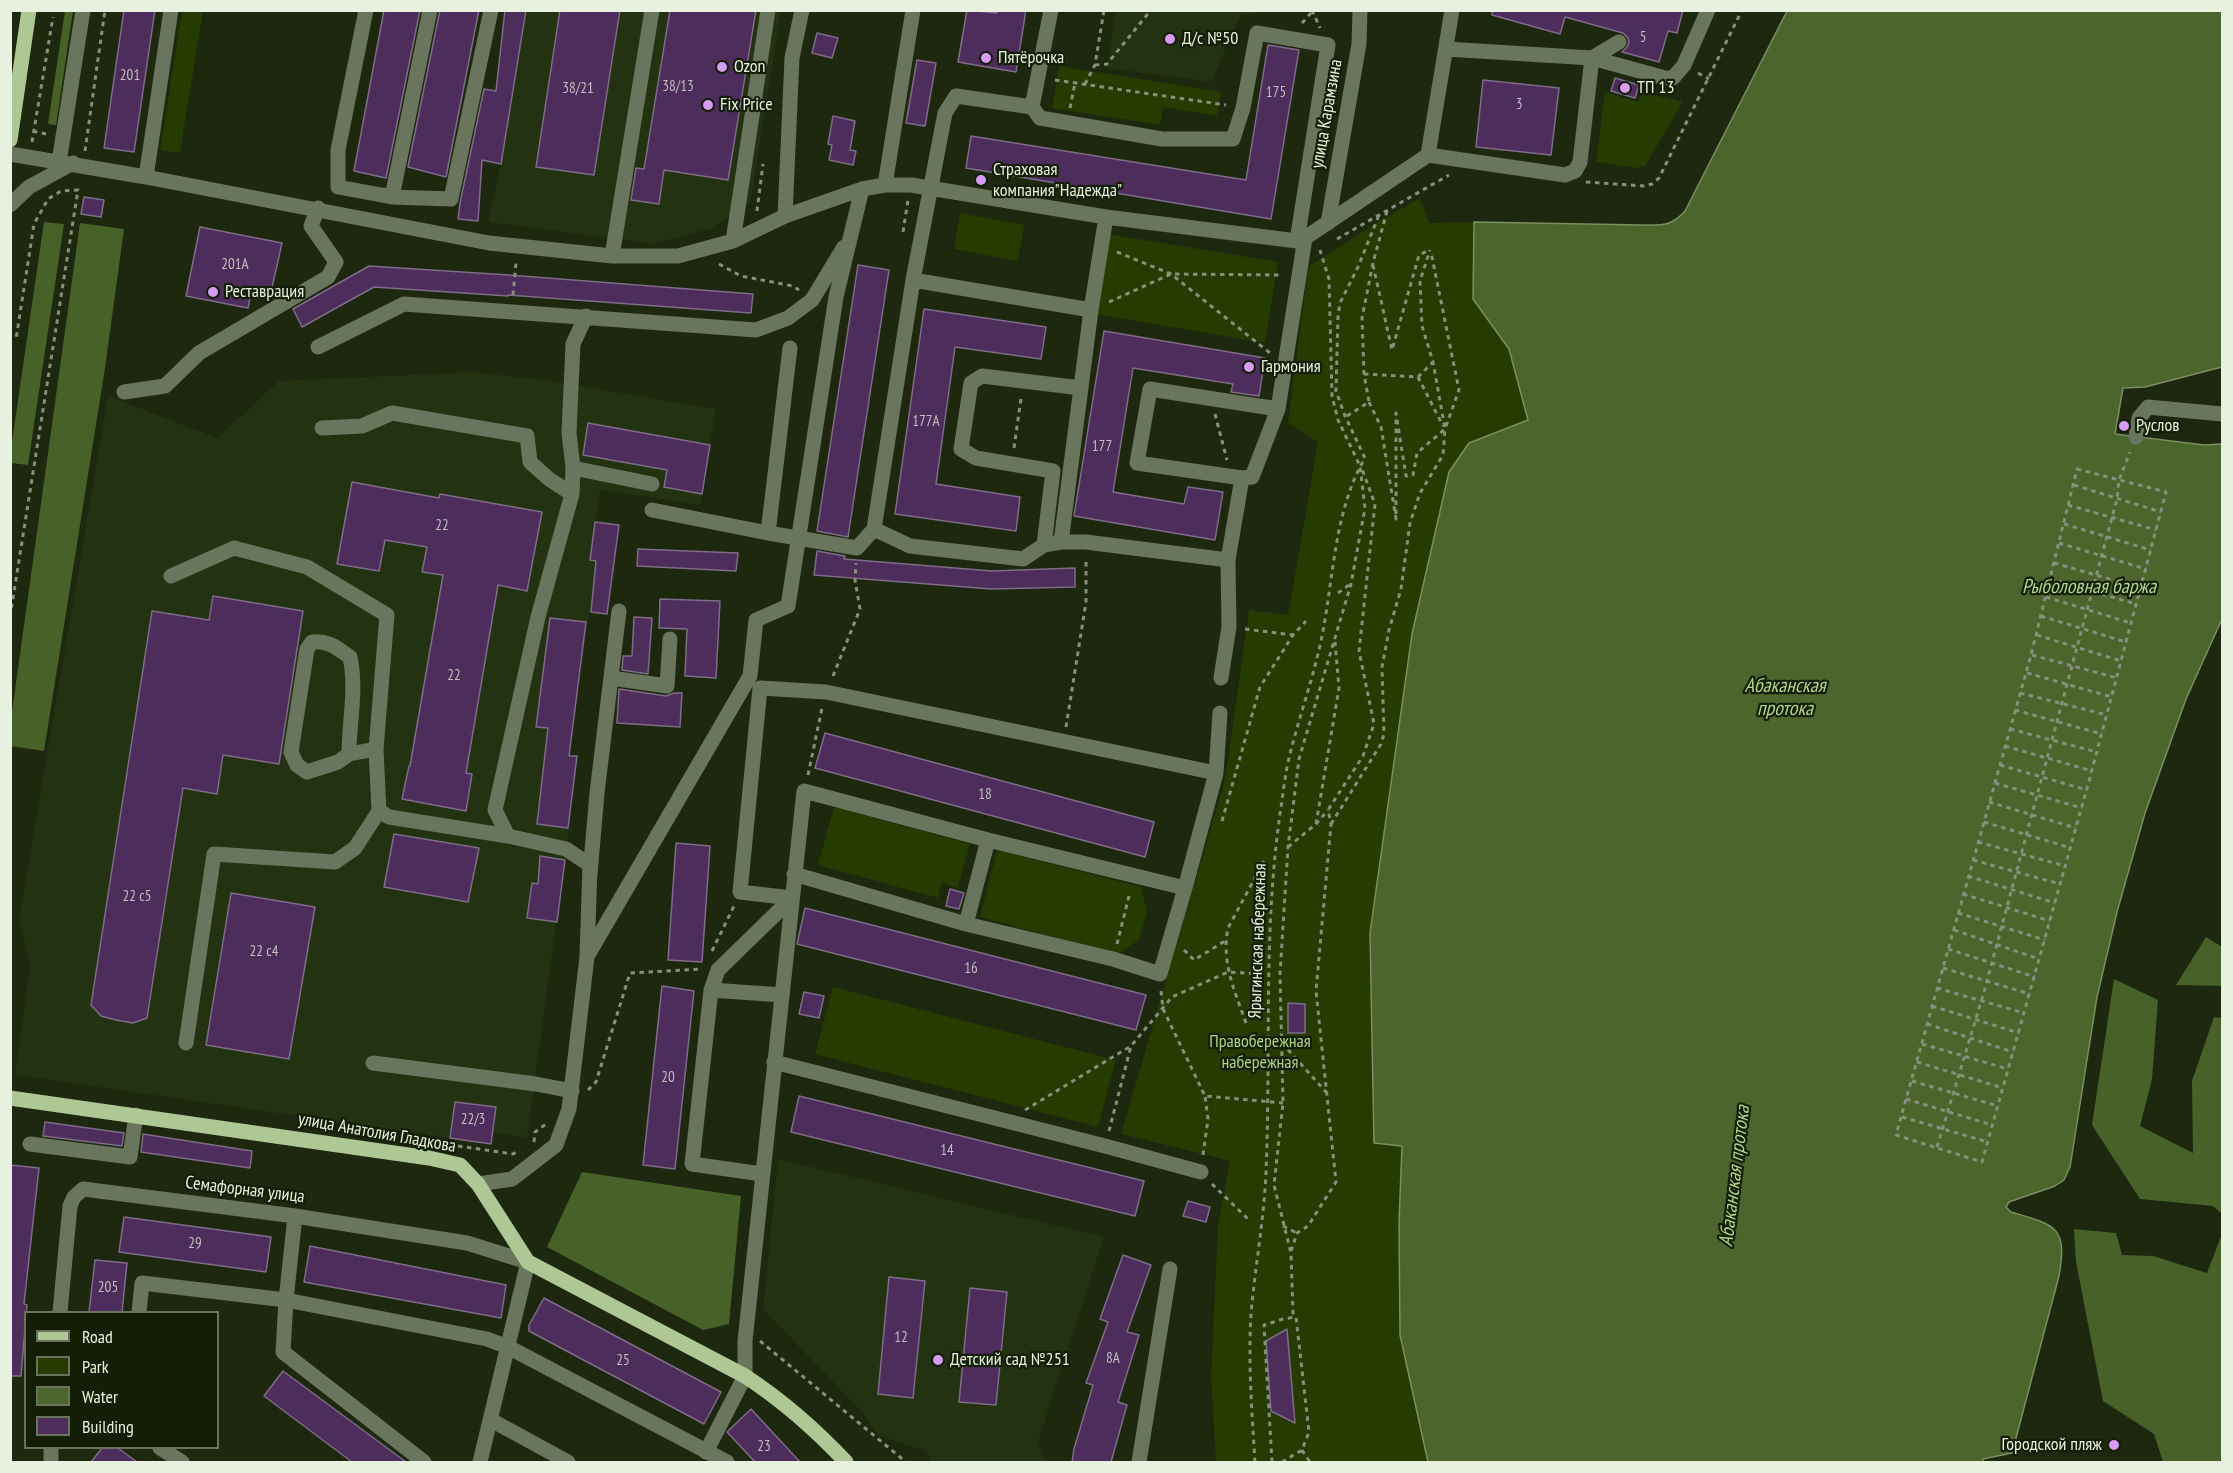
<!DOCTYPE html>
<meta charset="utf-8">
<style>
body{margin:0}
#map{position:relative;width:2233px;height:1473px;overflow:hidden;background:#1d280e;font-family:"PT Sans Narrow",sans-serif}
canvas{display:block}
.frame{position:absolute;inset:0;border:12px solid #e8f0e0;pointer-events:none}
.legend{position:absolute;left:24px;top:1311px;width:195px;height:138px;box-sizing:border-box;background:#131e05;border:2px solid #68725d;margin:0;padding:8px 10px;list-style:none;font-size:18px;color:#e8f0e0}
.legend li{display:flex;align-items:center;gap:12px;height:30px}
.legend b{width:30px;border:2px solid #68725d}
</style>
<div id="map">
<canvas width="2233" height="1473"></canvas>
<div class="frame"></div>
<ul class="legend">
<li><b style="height:8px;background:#aec794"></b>Road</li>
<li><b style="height:16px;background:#253b00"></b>Park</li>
<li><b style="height:16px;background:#4c652c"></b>Water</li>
<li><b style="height:16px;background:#4c2d5c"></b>Building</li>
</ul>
</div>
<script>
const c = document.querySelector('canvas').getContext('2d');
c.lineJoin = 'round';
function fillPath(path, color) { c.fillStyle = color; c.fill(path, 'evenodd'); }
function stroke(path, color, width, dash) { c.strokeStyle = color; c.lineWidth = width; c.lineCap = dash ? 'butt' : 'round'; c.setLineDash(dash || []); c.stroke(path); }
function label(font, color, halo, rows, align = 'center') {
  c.font = font + ' "PT Sans Narrow",sans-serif'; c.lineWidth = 4.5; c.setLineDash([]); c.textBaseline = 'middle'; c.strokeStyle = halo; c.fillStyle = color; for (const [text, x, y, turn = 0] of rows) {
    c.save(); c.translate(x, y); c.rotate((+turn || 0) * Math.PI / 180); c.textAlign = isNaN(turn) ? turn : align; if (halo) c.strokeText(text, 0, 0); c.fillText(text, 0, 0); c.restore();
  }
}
fillPath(new Path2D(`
 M526,11H781L750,204L713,228L653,244L488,222L501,164Z
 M1115,11V10L1276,11L1241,15L1211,82L1107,68Z
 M473,372L545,380L716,409L700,505L600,490L590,560L596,561L591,612L587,622L569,755L577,756L565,859L527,1139L493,1132L491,1144L15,1075L30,967L19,919L108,396L217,438L279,381Z
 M778,1159L1104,1237L1038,1442L1046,1462H931L926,1451L879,1436L860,1410L763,1309Z`), '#233210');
fillPath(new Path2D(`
 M182,11H203L180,153L160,150Z
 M1059,66L1221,92L1217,116L1163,107L1160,125L1052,108Z
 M1605,92L1638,102L1641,92L1683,102L1645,166L1638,168L1596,162Z
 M1420,198L1429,223L1474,222L1473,299L1509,349L1528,420L1469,443L1449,472L1412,634L1370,933L1375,1143L1402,1146L1399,1223L1400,1335L1428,1462H1216L1211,1376L1218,1225L1230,1161L1121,1134L1225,780L1249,610L1288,615L1318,442L1288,423L1308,267L1376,223Z
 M960,213L1024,225L1018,261L954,249Z
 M1108,234L1278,262L1265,343L1095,314Z
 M834,807L970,844L958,888L942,883L938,898L818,865Z
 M997,850L1141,887L1147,912L1139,940L1117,954L980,917Z
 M833,987L1116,1060L1098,1127L815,1054Z`), '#253b00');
fillPath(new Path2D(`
 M65,11H73L56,125L48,124Z
 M44,222L64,224L28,465L11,463L10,455Z
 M80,223L124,229L105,368L44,751L11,746L10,726Z
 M2206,937L2222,947V986L2176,985Z
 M2114,979L2158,1000L2152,1079L2140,1126L2193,1153L2192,1081L2214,1017L2222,1018V1214L2213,1206L2140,1199L2092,1125Z
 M582,1172L741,1196L729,1324L703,1330L547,1247Z
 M2074,1229L2116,1233L2122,1255L2153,1256L2207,1273L2222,1234V1462H2163L2154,1434L2103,1401L2076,1262Z`), '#486129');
const water = new Path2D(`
 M1787,11H2222V367L2145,387L2123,388L2115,434L2204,445L2222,444V619L2186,699L2145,813L2117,912L2097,997L2070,1167L2064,1180L2055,1186L2009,1202L2006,1207L2011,1212C2055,1225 2068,1226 2059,1276L2012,1453L1983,1459V1462H1428L1400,1335L1399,1223L1402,1146L1374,1143L1370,933L1412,634L1449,472L1469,443L1528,420L1509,349L1473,299L1474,222L1641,225C1661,225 1671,227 1685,211Z`);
fillPath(water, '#4c652c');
stroke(water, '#7b8f62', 1.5);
const building = new Path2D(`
 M124,10H155L134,152L104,148Z
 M384,10H420L386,178L354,171Z
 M440,10H479L446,177L408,167Z
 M505,10H526L501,164L482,160L478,221L458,219L460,203L484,89L496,91Z
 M560,10H620L594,175L536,167Z
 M670,10H756L728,180L664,170L659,204L631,200L636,168L644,169Z
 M967,10L997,13V10H1026L1016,72L958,62Z
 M1492,10H1683L1677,33L1668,31L1659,62L1622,52L1627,47L1629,42L1628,38L1623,33L1565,17L1560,34L1492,15Z
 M817,33L838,38L832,58L812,53Z
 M1268,45L1299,50L1271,219L966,168L971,136L1246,180Z
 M917,60L936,63L925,126L906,123Z
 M1615,78L1639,85L1635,98L1611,91Z
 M1483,80L1559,88L1551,155L1476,147Z
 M833,116L855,121L850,150L856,151L853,165L829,160L832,145L828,144Z
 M84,197L104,200L101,217L81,214Z
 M200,227L282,243L271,292L252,288L248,308L186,296Z
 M858,265L889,270L848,537L817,531Z
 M369,266L509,275L753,294L751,313L508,295V296L374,287L302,327L293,309Z
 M924,309L1046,327L1041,359L955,347L936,484L1020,497L1016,531L895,514Z
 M1104,331L1265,358L1259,396L1231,392L1233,384L1133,368L1113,492L1184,504L1188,487L1223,492L1215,540L1074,516Z
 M588,423L710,445L702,494L664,487L667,470L583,455Z
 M352,482L439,498L440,494L542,512L527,591L498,585L466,773L472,774L466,811L402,799L409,766H410L443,575L422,572L427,547L385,540L379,571L337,564Z
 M595,522L619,525L607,614L591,612L596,561L590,560Z
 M638,549L738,553L736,571L637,566Z
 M817,551L845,556L844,559L992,571L1075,568V587L991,589L814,575Z
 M213,596L303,611L279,764L223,755L217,794L183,788L147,1018L133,1023L116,1020L101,1016L91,1005L152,611L209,620Z
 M660,599L720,601L716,678L685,676L687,629L659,628Z
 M634,617L652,618L648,674L622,670L623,656H632Z
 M550,618L586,622L569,756H577L568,828L537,824L548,728L536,727Z
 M619,689L666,696L674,693H682L680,727L617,723Z
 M825,733L1154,822L1145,857L815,768Z
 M394,834L479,848L468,902L384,887Z
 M676,843L710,846L702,962L668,960Z
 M540,856L565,860L557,922L527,918L532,883L538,884Z
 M950,889L964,893L959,909L946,906Z
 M231,893L315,907L289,1059L206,1045Z
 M805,908L1146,995L1136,1030L797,944Z
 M662,986L694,991L675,1169L643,1165Z
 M804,992L824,996L819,1018L799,1014Z
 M1288,1003L1305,1004V1033H1288Z
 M799,1096L1144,1181L1135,1216L791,1132Z
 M455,1102L496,1107L491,1144L450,1138Z
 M45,1122L124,1133L122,1146L43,1136Z
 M143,1134L252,1151L250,1168L141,1152Z
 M10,1165L39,1168L24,1304L27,1305L21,1376H10Z
 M1188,1201L1210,1207L1206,1222L1183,1216Z
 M124,1217L271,1237L266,1272L119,1252Z
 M310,1246L506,1285L501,1318L304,1282Z
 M1123,1255L1151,1265L1127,1332L1139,1335L1118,1402L1127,1405L1111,1462H1072L1074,1449L1093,1385L1086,1383L1108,1322L1100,1319Z
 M95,1260L127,1263L122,1312H89Z
 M889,1277L925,1281L913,1398L878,1394Z
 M970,1288L1007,1292L996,1405L959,1402Z
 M544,1298L721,1392L704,1424L529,1331V1325Z
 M1287,1329L1295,1423L1271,1411L1266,1341Z
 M283,1371L406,1462H352L264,1396Z
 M751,1409L800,1462H755L727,1432Z
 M102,1448H118L137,1462H91Z`);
fillPath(building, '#4c2d5c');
stroke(building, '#7e6c89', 1.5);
stroke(new Path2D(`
 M1312,10L1320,28
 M1302,23L1312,12
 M1095,65L1107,64L1151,10
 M1698,73L1709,79
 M1055,80L1226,105
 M1085,84L1095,65L1104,10
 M1070,108L1075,83
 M33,131L46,134
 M32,142L53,17
 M85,151L105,10
 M1586,182L1644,186L1652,184L1659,178L1742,10
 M757,211L763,164
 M903,232L908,200
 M1337,239L1449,175
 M1117,252L1171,274L1270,353
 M719,264L741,276L793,286L799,290
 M1373,265L1392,350L1419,255L1429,250
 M513,295L516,263
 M1109,302L1171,274L1282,275
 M1364,374L1418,377L1433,362
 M1418,377L1443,426
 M1369,402L1381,427L1396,519V413L1406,476L1413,475L1417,453L1445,429L1459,390L1431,252
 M1215,414L1227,460
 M1347,416L1369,402L1364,374L1362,318L1373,263L1387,211
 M1014,448L1021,398
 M2077,469L2166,492L2089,781L1982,1162L1896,1135L2031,655Z
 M2074,485L2161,512
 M2068,505L2156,530
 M2064,524L2151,550
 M2059,543L2146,569
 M2054,563L2141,588
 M2050,579L2136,604
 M1338,593L1349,585
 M2046,597L2131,623
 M2041,616L2126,642
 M10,617L78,190L61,191L48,199L34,224L16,339
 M1245,629L1293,635
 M2037,635L2121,661
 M2032,655L2117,678
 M2027,673L2112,697
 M833,676L860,609L855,580L856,563
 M2020,693L2107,715
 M2015,710L2102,734
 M1066,727L1086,602V558
 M2010,729L2097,752
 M2005,746L2092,771
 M2000,765L2087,790
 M808,775L822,708
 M1995,783L2082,808
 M1989,802L2076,828
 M1222,821L1260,687L1293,635L1306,621
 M1984,822L2071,848
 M1316,824L1339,688L1335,642
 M1331,824L1381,744L1384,734L1382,667L1389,630L1401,589L1410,523L1420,493L1443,455L1445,429L1433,362L1422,326L1420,281L1430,250
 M1978,842L2065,866
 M1288,847L1316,824L1328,810
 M1973,860L2060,884
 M1968,876L2055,903
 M1963,894L2050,921
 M1958,913L2045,940
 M1954,930L2039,959
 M1117,944L1130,892
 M1948,949L2035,977
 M1184,950L1194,960L1225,941
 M712,951L734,906
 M1943,968L2030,994
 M1937,988L2024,1013
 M1161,991L1163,1009L1205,1096L1283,1103
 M1932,1006L2019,1033
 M1246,1023C1235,992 1221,962 1228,928L1264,861
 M1927,1024L2013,1052
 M1282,1043L1326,1092
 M1922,1044L2008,1069
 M1917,1062L2003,1088
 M1912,1081L1998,1106
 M588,1090L596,1082L630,973L702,969
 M1906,1099L1992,1125
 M1025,1110L1131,1046L1172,997L1228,972L1260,974
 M1902,1117L1988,1142
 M1109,1131L1131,1046
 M534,1142L535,1132L546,1124
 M458,1146L513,1154L519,1151
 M1937,1147L1984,992L2117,499L2119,480L2130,452
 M1203,1155L1208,1119L1205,1096
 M1212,1184L1249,1220
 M1283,1226L1297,1233
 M1291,1251L1297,1233L1308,1226L1336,1182L1316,991L1331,824L1328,810L1363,756L1374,724L1359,651L1375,504L1362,469
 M760,1341L906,1462
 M1302,1450L1310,1462
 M1255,1462C1252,1413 1248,1364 1251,1314C1255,1267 1264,1220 1266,1172C1271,1053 1263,933 1280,814C1283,795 1285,773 1290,754C1300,714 1314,676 1322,636C1334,576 1334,511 1365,458L1345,416L1336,391L1338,317L1340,303L1358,267L1379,215
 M1272,1462L1264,1325L1283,1319L1296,1317
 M1282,1462L1302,1450L1309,1432L1296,1317L1293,1313L1291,1253L1274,1185L1283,1103L1280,974L1288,847L1299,759L1351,584L1365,508L1360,466L1338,420L1332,396L1329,279L1320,250`), '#86907b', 3, [4.5, 4.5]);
stroke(new Path2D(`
 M366,10L338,150V187L392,197L451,199L491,10
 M1446,49L1592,58L1665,78H1673L1684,65L1708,10
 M1032,107L1051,10
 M10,154L146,177L489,243L612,256H678L733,241L785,216L862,189L885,185H911L1106,217L1297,241L1305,238L1428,155L1565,175L1575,171L1580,162L1592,58L1619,42
 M1428,155L1452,10
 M59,162L83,10
 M146,177L171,10
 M885,185L913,10
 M383,195L392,197L430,10
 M10,205L29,187L73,163
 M785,216L792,58L802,10
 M1106,217L1091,310L1061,542H1086L1228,560L1242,478L1137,463L1150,389L1278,409L1305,238
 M1328,223L1359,44L1360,10
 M733,241L768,10
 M612,256L652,10
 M913,280L945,113L956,96L1032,107L1040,118L1162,139H1233L1243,108L1257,33L1328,45L1297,241
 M586,316L573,344L569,433L573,468L652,484
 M318,347L404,304L756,330L788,318L812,300L844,247
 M790,348L768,533L857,548L874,529
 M124,392L165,386L199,353L328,277L336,262L311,226L318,208
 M322,428L362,426L392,413L527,436L530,462L549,479L572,494
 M2136,437L2139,418L2148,407L2222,414
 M1242,478L1252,477L1278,409
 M652,510L768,533
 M1061,542L1044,545L1023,559L910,546L874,529L913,280L1091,310
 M1044,545L1053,471L976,458L961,449L971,383L982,376L1081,388
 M171,576L234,548L307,567L387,615L376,749L379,811L389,817L508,836L566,849L590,865L587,957L569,1109L556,1145L512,1179L478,1184
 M611,678L667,686L670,639
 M1221,678L1229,627L1228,560
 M349,754L338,762L307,772L297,765L291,752L307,649L312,642C328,640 337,648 350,657C357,690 349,721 349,754L376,749
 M508,836L495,810L538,617L572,494L573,468
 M590,874L597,793L619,611
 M1185,888L1216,773L1220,713
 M792,898L740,892L760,688L826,692L1216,773
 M966,924L988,840
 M588,955L750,676L756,620L788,606L836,297L862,189
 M711,990L718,970L792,898
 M186,1043L214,854L335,862L355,848L379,811
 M774,1062L1105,1146L1201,1172
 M373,1063L536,1084L572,1091
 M30,1144L130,1157L136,1115
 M762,1174L692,1164L711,990L782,995
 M295,1216L286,1300L283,1352L424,1462
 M60,1312L70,1206L74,1197L83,1189L295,1216L467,1243L528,1262L480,1462
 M139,1312L142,1283L286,1300L487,1339L508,1347L727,1462
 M491,1420L568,1462
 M51,1448V1462
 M160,1448L182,1462
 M706,1452L745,1376V1341L804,791L988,840L1185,888L1160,974L1113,959L966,924L794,874
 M1139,1462L1170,1269`), '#69755c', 15);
stroke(new Path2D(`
 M10,140L29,10
 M10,1098L429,1158L460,1165L478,1184L528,1262L745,1376C783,1401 815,1429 846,1462`), '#aec794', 15);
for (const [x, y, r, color] of [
 [1170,39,6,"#d79bf9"],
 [986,58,6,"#d79bf9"],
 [722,67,6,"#d79bf9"],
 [1625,88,6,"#d79bf9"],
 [708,105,6,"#d79bf9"],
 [981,180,6,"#d79bf9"],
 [213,292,6,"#d79bf9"],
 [1249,367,6,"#d79bf9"],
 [2124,426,6,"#d79bf9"],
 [938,1360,6,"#d79bf9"],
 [2114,1445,6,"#d79bf9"]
]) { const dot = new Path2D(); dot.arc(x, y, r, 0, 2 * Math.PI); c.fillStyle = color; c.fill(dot); stroke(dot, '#131e05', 2); }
label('15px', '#c1bfbf', null, [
 ["5",1643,38],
 ["201",130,76],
 ["38/13",678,87],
 ["38/21",578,89],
 ["175",1276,93],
 ["3",1519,105],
 ["201А",235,265],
 ["177А",926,422],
 ["177",1102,447],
 ["22",442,526],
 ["22",454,676],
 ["18",985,795],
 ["22 с5",137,897],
 ["22 с4",264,952],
 ["16",971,969],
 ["20",668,1078],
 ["22/3",473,1120],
 ["14",947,1151],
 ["29",195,1244],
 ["205",108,1288],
 ["12",901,1338],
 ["8А",1113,1359],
 ["25",623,1361],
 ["23",764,1447]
]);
label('18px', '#e8f0e0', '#131e05', [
 ["Д/с №50",1182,39],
 ["Пятёрочка",998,58],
 ["Ozon",734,67],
 ["ТП 13",1637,88],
 ["Fix Price",720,105],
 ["Страховая",993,170],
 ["компания\"Надежда\"",993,191],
 ["Реставрация",225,292],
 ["Гармония",1261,367],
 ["Руслов",2136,426],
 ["Детский сад №251",950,1360],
 ["Городской пляж",2102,1445,"right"]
], 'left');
label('18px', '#e8f0e0', '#131e05', [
 ["улица Карамзина",1327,114,-80],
 ["Ярыгинская набережная",1258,941,-88],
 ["улица Анатолия Гладкова",377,1133,10],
 ["Семафорная улица",245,1190,7]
]);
label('18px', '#acd37f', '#131e05', [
 ["Правобережная",1260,1042],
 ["набережная",1260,1063]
]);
label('italic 20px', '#b0d783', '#131e05', [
 ["Рыболовная баржа",2089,587],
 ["Абаканская",1785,686],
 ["протока",1785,709],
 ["Абаканская протока",1735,1176,-83]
]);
</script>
